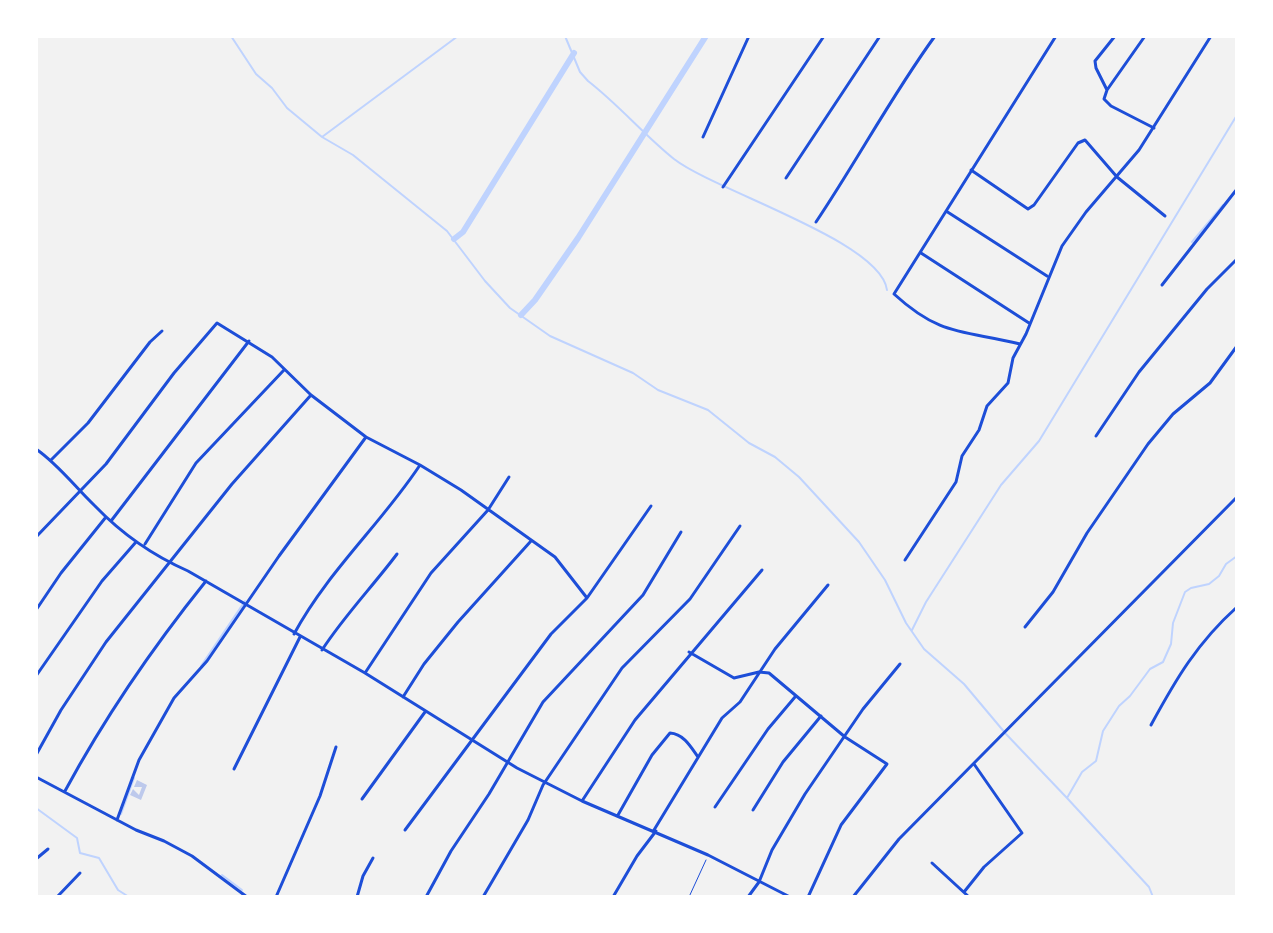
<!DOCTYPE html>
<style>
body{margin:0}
#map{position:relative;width:1273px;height:933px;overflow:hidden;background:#f2f2f2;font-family:"Nunito Sans",sans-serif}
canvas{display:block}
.frame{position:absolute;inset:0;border:38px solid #fff;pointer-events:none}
</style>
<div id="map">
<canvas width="1273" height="933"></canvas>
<div class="frame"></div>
</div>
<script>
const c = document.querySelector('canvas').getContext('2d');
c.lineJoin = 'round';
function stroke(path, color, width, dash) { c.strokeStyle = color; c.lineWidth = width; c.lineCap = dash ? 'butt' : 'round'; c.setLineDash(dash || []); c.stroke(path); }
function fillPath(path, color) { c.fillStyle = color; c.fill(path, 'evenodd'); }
stroke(new Path2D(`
 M231,36L256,74L272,88L287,108L322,137L353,155L447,231L485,281L510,308L550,336L633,373L658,390L708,410L749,443L775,457L799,477L859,542L885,580L906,623L924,649L964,684L1006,734L1067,798
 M565,36L580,72L588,81C619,105 644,135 674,159C715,191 881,241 887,290
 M322,137L458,36
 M1192,242L1223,205
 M912,630L926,602L1001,485L1039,441L1237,115
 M201,666L245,601
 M36,808L77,838L80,853L99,858L118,890L129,897
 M121,814L134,778
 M222,875L242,890
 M1153,897L1149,887L1067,798L1082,772L1096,761L1103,731L1119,706L1130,696L1150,669L1163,662L1171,644L1173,623L1185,592L1191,588L1209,584L1219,576L1226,564L1237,556`), '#bfd3fe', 2);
stroke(new Path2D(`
 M454,239L463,232L574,53
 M521,315L535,300L578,238L706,36`), '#bfd3fe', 6);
fillPath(new Path2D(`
 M137,780L147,785L141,800L130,795L133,789L139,795L142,787H134Z`), '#bdc9ec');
stroke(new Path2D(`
 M689,897L706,860`), '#1d4ed8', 1);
stroke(new Path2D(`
 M1115,36L1095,61L1096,68L1107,90L1104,99L1111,106L1154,128
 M1107,90L1145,36
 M703,137L749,36
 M971,170L1028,209L1034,205L1078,143L1085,140L1117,177L1165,216
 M786,178L880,36
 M723,187L824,36
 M946,211L1047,276
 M816,222C857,161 892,95 935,36
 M921,253L1029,323
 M1162,285L1237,189
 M1020,344C963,330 941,337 894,294L1056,36
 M1096,436L1139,372L1207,289L1237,259
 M36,449C59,465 75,487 95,506C121,533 154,556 188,571L365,673L517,768L582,801L708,855L790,897
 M51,460L88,423L150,342L162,331
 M111,521L249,341
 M36,537L106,464L174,373L217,323L272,357L311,395L366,437L420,465L461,490L555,557L587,598L551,634L405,830
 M145,544L196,463L284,370
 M905,560L956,482L962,456L979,430L987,406L1008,383L1013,358L1026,334L1062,246L1086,212L1139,150L1211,36
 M587,598L651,506
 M36,610L61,573L106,517
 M1025,627L1053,592L1087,533L1148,444L1173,414L1210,383L1237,346
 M294,634C328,571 381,524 420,465
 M322,650C344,616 373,586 397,554
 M689,652L734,678L759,672L769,673L845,737L887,764L841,825L808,897
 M365,673L431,573L488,510L509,477
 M36,676L102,581L136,542
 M403,697L424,664L458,622L531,541
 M1151,725C1176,679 1197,643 1237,607
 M36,755L61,710L106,642L232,484L311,395
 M234,769L300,637
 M36,777L136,830L164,841L192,856L247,897
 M65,791C105,717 153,647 206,581
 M362,799L425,712
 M582,801L635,720L762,570
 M715,807L768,729L795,697
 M753,810L783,762L821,716
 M618,815L652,755L670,733C684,734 691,747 698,757
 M117,820L139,760L174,698L207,661L279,556L366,437
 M654,830L722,718L740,702L775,649L828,585
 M36,859L48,849
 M932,863L969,897
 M964,892L984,867L1022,833L974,764
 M57,897L80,873
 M276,897L320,796L336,747
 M357,897L363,876L373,858
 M426,897L451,851L489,794L543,702L643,595L681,532
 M483,897L528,820L543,785L622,668L690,599L740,526
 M613,897L637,856L656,831
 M748,897L759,882L772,850L805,794L863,709L900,664
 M853,897L899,839L1237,497`), '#1d4ed8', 3);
</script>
